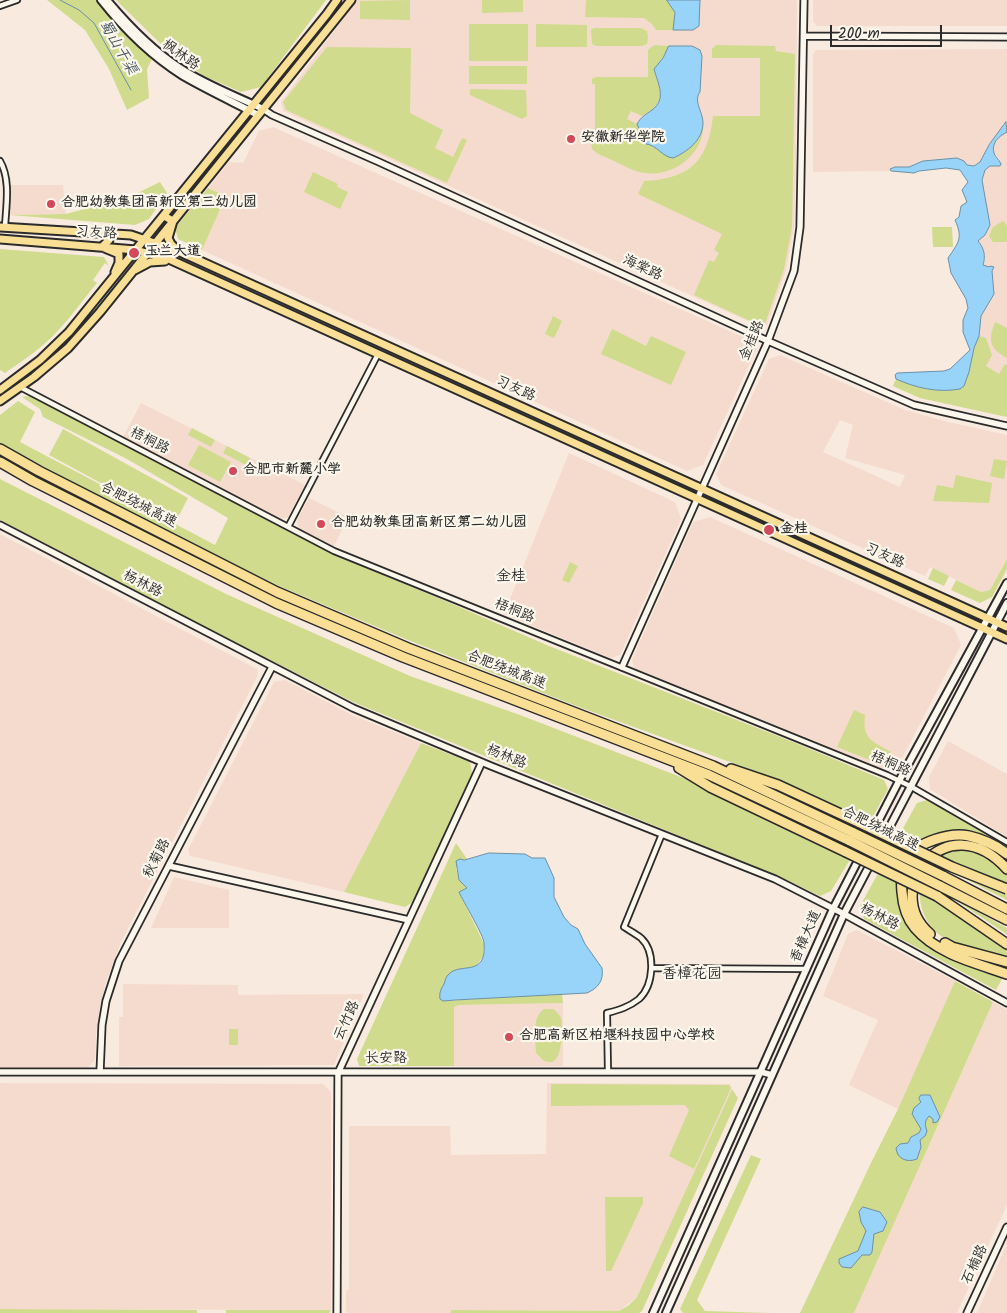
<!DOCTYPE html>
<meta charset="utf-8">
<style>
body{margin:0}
#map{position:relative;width:1007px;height:1313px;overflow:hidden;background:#f8eade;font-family:Kalam,sans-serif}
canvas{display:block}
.scale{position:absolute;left:830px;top:25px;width:112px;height:22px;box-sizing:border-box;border:2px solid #2b2b2b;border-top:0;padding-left:6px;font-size:15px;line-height:18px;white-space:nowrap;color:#2b2b2b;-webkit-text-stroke:4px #fbf7ec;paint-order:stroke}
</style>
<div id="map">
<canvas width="1007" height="1313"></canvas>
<div class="scale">200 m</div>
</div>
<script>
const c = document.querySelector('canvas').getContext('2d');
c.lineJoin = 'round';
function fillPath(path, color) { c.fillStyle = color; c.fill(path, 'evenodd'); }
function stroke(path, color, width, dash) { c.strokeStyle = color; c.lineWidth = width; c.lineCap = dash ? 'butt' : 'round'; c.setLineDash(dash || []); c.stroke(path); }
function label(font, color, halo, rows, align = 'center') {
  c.font = font + ' Kalam,"LXGW WenKai TC",sans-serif'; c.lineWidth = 4.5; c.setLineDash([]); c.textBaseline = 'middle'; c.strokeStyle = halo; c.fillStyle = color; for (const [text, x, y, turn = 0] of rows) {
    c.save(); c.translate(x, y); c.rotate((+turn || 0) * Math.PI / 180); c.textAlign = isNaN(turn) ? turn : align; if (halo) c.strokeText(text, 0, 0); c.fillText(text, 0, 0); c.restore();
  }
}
fillPath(new Path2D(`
 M357,0H797L796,168L794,228L786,270L767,325L761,327L283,111L281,102Z
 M813,0H1007V26H817L813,22Z
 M1007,49V122L989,145L980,162L974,166L967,165L964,161L953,159L923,161L909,167H895L890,169L891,171L813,172V54L816,50Z
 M273,127L754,342L756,350L703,465L687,471L202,250L226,196L208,188L229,162L243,163L259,131Z
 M1007,132V417L920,398L893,386L896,379L926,389L947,391L967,381L981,316L994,294L992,271L993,267L989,268L983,265L985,259V255L978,241L990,225L982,180L985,170L1000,160L994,153V143L1001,135Z
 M10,185H63L66,214L10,215Z
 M780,355L905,410L948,422L1007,435V559L990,590L981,592L930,567L925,576L721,485L716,474L769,359ZM840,420L853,425L845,458L905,475L900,487L823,452Z
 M141,403L305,485L288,517L281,519L123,437Z
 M569,453L675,502L681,519L620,655L611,658L504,614Z
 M309,498L348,517L334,546L298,528L297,520Z
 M710,517L954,628L961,645L899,764L889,771L634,668L632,660L693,522Z
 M0,534L257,669L258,675L121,942L106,982L100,1006L96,1034L95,1060L87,1069L0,1070Z
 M285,680L352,715L421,743L344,892L190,856L188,850L274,682Z
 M948,741L1007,774V837L930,789L929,777Z
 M174,877L229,890V928H151Z
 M857,930L955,981L898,1109L849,1085L878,1020L823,996L848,934Z
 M123,984L238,985V995L364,994L334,1065L119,1066V1017H123Z
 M993,1002L1007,1010V1205L957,1313H854Z
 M563,1003V1066H454V1007L459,1005Z
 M0,1083L323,1084L331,1092V1310L0,1309Z
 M547,1083L730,1084L732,1089L637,1297L619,1311L451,1310V1313H348L346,1311V1290H349V1126H450L451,1155L546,1154Z
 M1007,1246V1313H977L1005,1248Z`), '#f5dbcd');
fillPath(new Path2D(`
 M47,0H96L125,33L152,59L147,69L149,98L127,110L109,69L85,30Z
 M116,0H326L261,87L241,92L204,76L168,51Z
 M410,0V20L360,19V1Z
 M482,0H523V12L482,13Z
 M586,0H667L675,13L673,30H656L652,24L644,18L585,17Z
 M469,24H528V61H469Z
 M536,24L587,25V47H536Z
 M594,28H641L647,31L648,37L647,44L642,46H596L592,44L591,30Z
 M654,45L669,46L663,58L654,69C660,93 668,101 642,116L631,111L627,119L637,124L646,144L699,135L703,124C705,153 674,177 645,173C634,172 623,165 612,160C606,157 597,155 592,149L591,143L595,142V84H592V79L596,77H648V50Z
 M716,45L775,46L776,51L795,54L792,227L784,269L765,324L761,326L694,295L709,260L714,262L719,253L714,250L722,234L638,194L644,181C690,179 708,161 713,116H760V58H712V49Z
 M327,47L411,48L410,113L443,130L435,148L453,157L462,138L467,140L447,183L286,110L283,102Z
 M469,66H527V84H469Z
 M470,89L526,90L527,116L522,119L470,95Z
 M313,172L338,184L337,187L348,192L340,209L304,192Z
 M160,182L167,193L149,219L135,225L10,215L66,214L129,197Z
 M208,188L226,196L202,250L178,239L175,228Z
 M1003,221L1007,225V242H993L989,236L993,227Z
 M932,227H952L953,247H933Z
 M0,249L104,257L109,266L105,263L93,280L97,283C82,301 68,321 52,337C37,351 21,362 5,373L0,370Z
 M553,316L562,321L554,338L545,334Z
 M995,322L1007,328V358C989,348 988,341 995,322Z
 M612,329L646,346L651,336L686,352L671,385L601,354Z
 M979,336L986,338L992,355L986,366L999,374L1005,364L1007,365V417L920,398L893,386L896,379L926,389L947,391L969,372L974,348Z
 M30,396L330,553L443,600L549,646L798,744L884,780L888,789L870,822L771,777L579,707L408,640L279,586L175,537L0,443V415L18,401L35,412L20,442L215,545L228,518L127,459L43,417L40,409L22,397Z
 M192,428L215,440L211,447L188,435Z
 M63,429L188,498L175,523L49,455Z
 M199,445L231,462L220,482L188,465Z
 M227,446L250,458L246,465L223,453Z
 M994,459L1007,461L1004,479L990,476Z
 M956,475L992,483L989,503L933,501L937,485L953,488Z
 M0,479L226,594L410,676L520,715L686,779L851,858L831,891L820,896L787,880L353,702L203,626L0,520Z
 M1007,559V569L992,597L980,603L951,590L956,580L981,592L990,590Z
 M570,562L578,566L569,583L562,580Z
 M933,568L949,576L944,586L928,579Z
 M854,710L865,715C862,739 872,741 891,752L885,766L837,747Z
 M421,743L470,762L472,773L413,902L405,907L344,892Z
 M927,800L993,838L976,833L913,847C908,858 901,871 899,883C898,887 899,893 899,898C900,946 966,964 1003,977L996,990L864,919L860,906L917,803Z
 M456,843L467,859L456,868L459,880L467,888L459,892L484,944L483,956L477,965L473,968L455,970L443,1001L562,994L563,1003L459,1005L454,1007V1066H359L357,1059Z
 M960,850C982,851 991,860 1007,873V900L950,871L934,900L1007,948V957C986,950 960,948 941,936C915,918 910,871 942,855C948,852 954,852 960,850Z
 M954,899L1007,928V935L1005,933Z
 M955,981L993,1002L854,1313H800L871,1163L898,1109Z
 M544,1009H553C557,1012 559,1014 561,1018C563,1026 562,1055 555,1060C552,1063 548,1062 544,1061L536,1053C536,1039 531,1018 544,1009Z
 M229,1029H238V1045H229Z
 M551,1084L729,1085L731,1088L694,1169L669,1156L689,1110L685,1105L551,1106Z
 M732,1089L738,1098L642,1311L639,1313H451V1310L619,1311L629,1305L637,1297Z
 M751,1155L761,1159L697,1300L705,1311L770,1313H683L680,1309Z
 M605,1197H643V1203L611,1271H606Z
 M0,1309L197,1310V1313H0Z
 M226,1310H331L329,1313H226Z`), '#d0db8e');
const water = new Path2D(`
 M667,0H700L699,26L693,30H673L675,13Z
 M669,46H692L700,50L702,56L700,92C693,101 703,112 703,123C703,140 687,152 673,158C662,157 657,145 646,144L637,124C641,117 645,115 652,110C667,99 658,84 654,69L663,58Z
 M1006,122L1007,132C999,136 991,143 994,153C995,157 999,159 1001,164L1000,166H990L985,170L982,180L990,225L985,235L978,241C984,248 986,256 983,265L989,267L990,266L994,267L992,271L994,294L981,316L979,336L974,348L969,372L964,386L960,389C938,393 916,388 896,379L895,375L897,373L944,371L950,369L970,350L963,332V320L968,308L966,299L951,273L948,258C959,242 963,238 955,220L959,217L961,206L967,202L962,190L968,182L960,170L946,168L919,171L914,173L891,171L890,169L895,167H909L923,161L957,158L964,161L967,165L974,166L980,162L989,145Z
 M489,853L525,854L532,858H545L554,878V897L564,917L571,925L578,929L585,944L602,968C604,981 598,988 587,993L455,1000L443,1001L440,999C439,993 441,989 444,984C445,981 446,976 449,974C460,962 487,978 484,943C484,936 463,901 459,892L467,888L459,880L456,861L460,859L464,860Z
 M921,1095H930L940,1117L937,1122L933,1123V1119L929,1116C924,1122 925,1125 927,1131L925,1136L920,1140L921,1147L917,1159C907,1163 897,1159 896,1148L900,1144L908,1143L911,1137L919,1133L921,1129L912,1114L914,1108L921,1102L919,1099Z
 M863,1207L880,1212L887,1222L883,1231L874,1234L872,1252L870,1255H862L851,1268L842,1267L839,1263V1259L858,1251L866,1231L861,1222L859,1212Z`);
fillPath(water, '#98d4f9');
stroke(water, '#6c90a7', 1);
stroke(new Path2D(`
 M60,0L79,10L94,23L131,90`), '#6c90a7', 1);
const minor = new Path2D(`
 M0,6L17,0
 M0,161C11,180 6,206 5,227
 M20,387L334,551L887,775L910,786L1007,842
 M288,527L378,354
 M652,968L807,969
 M608,1072L607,1013C619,1010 629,1007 639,999C654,985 656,952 641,938C636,934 630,931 624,927L662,834`);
const tertiary = new Path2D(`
 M804,36L1007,37
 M263,109L272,115L379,162L768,341L914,405L1007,426
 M0,525L353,708L491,766L775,879L844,914L1007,1003
 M622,667L768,341L794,271L800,227L804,0
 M169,866L409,920
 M0,1072H761L772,1075
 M100,1072L102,1025L106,1001L119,961L272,667
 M337,1313L338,1073L482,762
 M967,1313L1007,1227`);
const secondary = new Path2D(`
 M101,0C124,29 151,56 183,76C207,90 233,102 258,115
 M107,0C128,25 152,50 180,68C206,85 236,96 263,109
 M653,1313L833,909L899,781L1007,583
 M666,1313L844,914L1007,603`);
const primary = new Path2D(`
 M164,216L173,221L168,238L171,244L176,249
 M0,227L131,235L178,251L1007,627
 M103,233L109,240L102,247L119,254V263L115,272
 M0,239L136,250L171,260L1007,639
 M135,270L150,262L165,261
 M0,390L40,360L69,332L327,14L337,0
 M0,401L34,377L68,348L100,312L351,0`);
const motorway = new Path2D(`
 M0,449L39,471L277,592L408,648L713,766L854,833
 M0,462L33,481L276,603L403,657L709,775L850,841
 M679,768L710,787L846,852
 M731,769L778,785L860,823
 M1007,854C997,846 982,839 969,836C951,832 916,842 907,859C901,869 901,881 902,892C903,906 906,917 915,928C937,954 976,963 1007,974
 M943,876L1007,909
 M940,886L1007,920
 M937,896L1007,944
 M930,934C879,890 947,803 1007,869
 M945,943L952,947L1007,962`);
stroke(minor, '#2b2b2b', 8);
stroke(tertiary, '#2b2b2b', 9);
stroke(secondary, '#2b2b2b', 10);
stroke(primary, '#2b2b2b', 11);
stroke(motorway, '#2b2b2b', 12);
stroke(minor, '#fbf7ec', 4.5);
stroke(tertiary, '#fbf7ec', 5.5);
stroke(secondary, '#fbf7ec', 6);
stroke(primary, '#f9df96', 7);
stroke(motorway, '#f9df96', 9);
const motorwayBridge = new Path2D(`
 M860,823L952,867L1007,889
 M854,833L943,876
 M850,841L940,886
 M846,852L937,896`);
stroke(motorwayBridge, '#2b2b2b', 12, []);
stroke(motorwayBridge, '#f9df96', 9);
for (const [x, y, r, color] of [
 [571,139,5,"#d1495b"],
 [51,204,5,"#d1495b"],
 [134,253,6,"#d1495b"],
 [233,471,5,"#d1495b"],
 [321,524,5,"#d1495b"],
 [769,530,6,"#d1495b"],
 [509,1037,5,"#d1495b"]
]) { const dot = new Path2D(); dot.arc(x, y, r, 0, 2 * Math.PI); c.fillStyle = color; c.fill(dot); stroke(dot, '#fbf7ec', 2); }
label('14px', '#2b2b2b', '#fbf7ec', [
 ["枫林路",180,56,35],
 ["习友路",96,234,4],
 ["海棠路",642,269,25],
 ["金桂路",753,341,-67],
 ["习友路",515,390,24],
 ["梧桐路",149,442,27],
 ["合肥绕城高速",138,506,27],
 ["习友路",884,557,24],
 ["杨林路",142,585,28],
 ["梧桐路",514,612,22],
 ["合肥绕城高速",506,671,21],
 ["杨林路",506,758,22],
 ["梧桐路",890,765,24],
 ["合肥绕城高速",880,830,26],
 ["秋菊路",158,859,-63],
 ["杨林路",879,918,28],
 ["香樟大道",807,937,-66],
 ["云竹路",348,1021,-65],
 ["长安路",386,1060],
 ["石楠路",976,1265,-65]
]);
label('bold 14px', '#2b2b2b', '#fbf7ec', [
 ["安徽新华学院",581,139],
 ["合肥幼教集团高新区第三幼儿园",61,204],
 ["玉兰大道",145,253],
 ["合肥市新麓小学",243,471],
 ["合肥幼教集团高新区第二幼儿园",331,524],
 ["金桂",780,530],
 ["合肥高新区柏堰科技园中心学校",519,1037]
], 'left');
label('italic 15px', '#46555e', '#fbf7ec', [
 ["蜀山干渠",117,48,60]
]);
label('15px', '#2b2b2b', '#fbf7ec', [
 ["金桂",511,577],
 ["香樟花园",692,975]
]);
</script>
